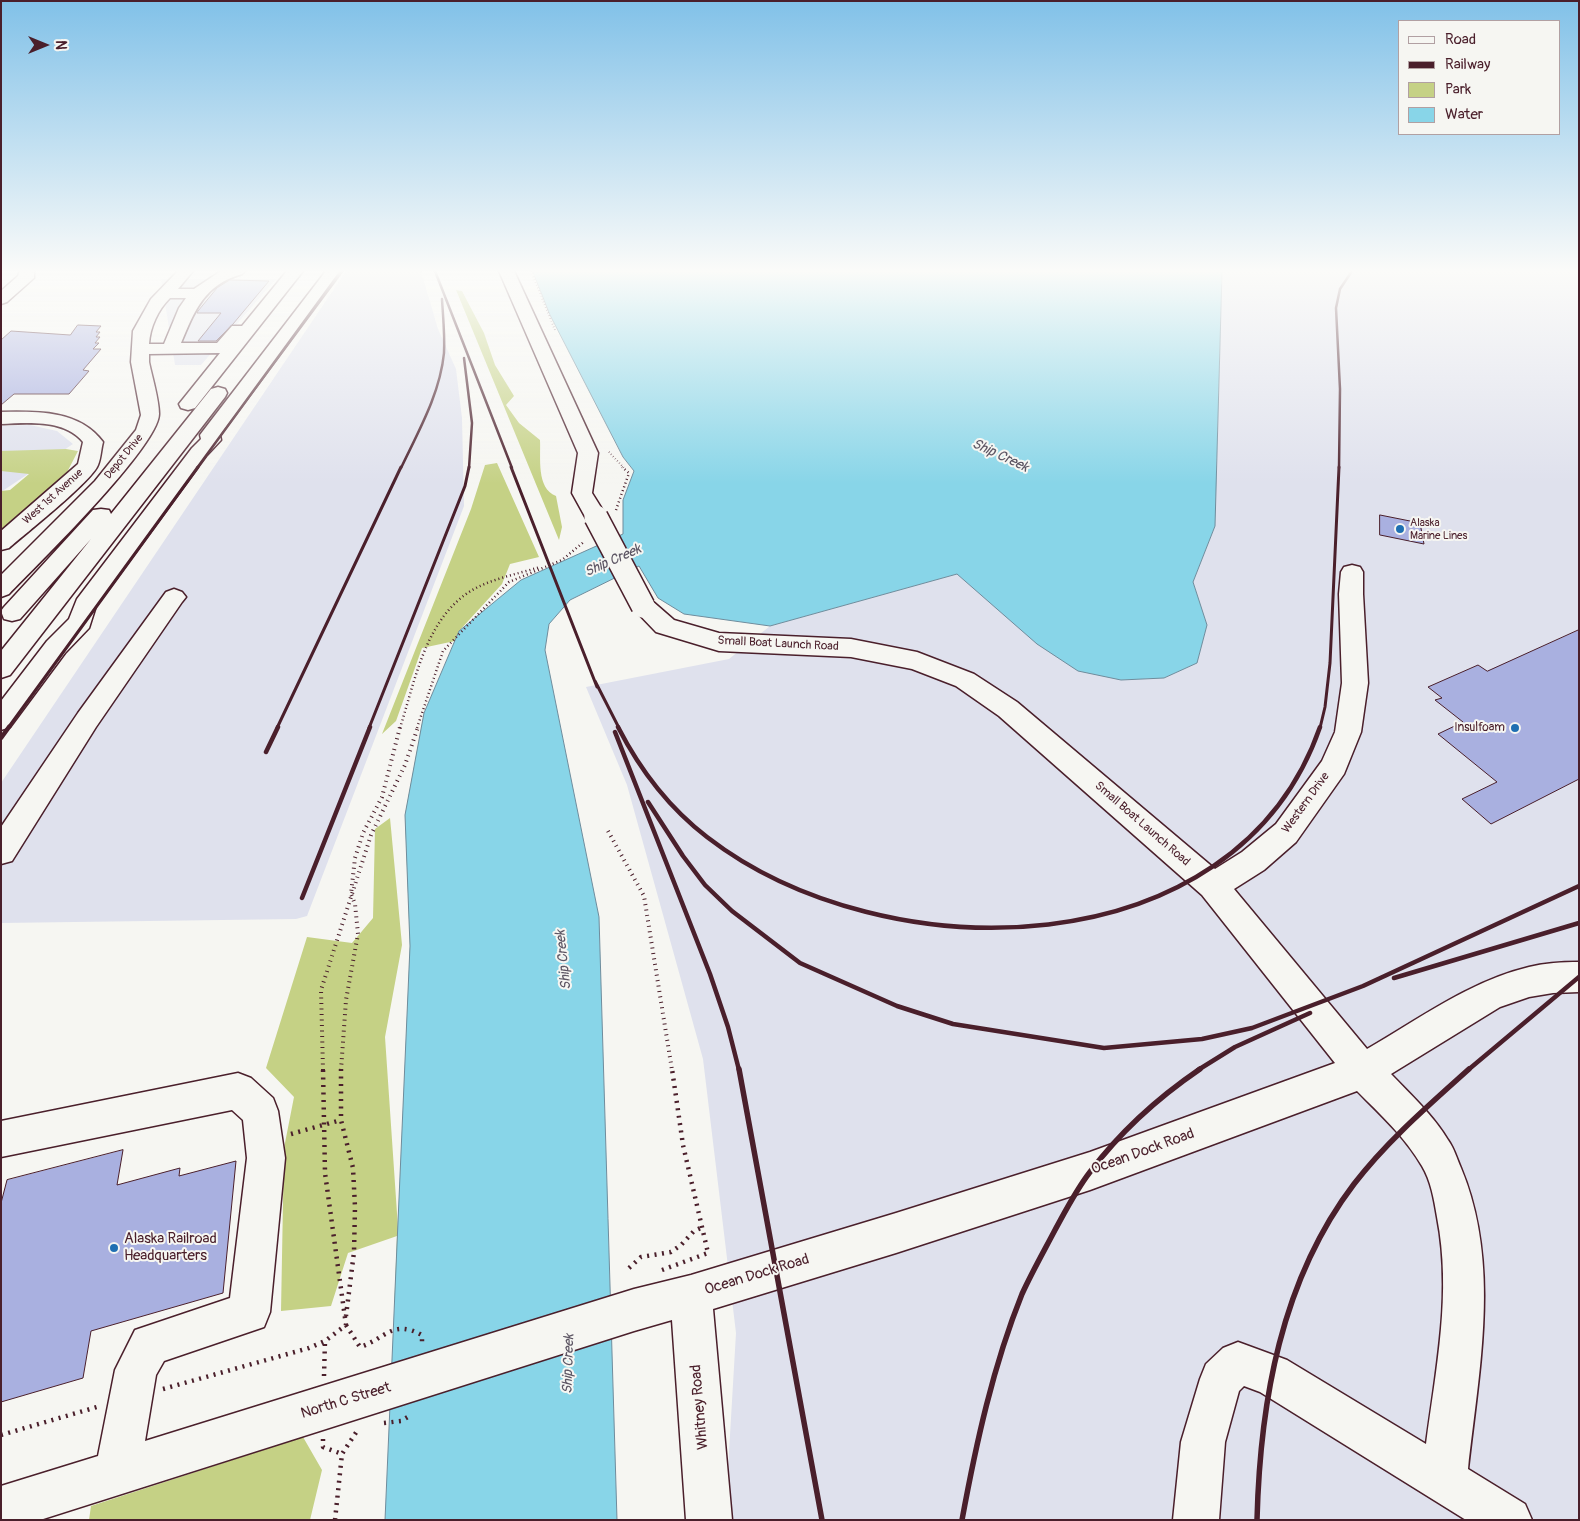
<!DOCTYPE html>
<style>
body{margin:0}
#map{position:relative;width:1580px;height:1521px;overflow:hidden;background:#f6f6f2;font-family:Pangolin,sans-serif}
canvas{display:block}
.frame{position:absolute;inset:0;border:2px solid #4a1f2b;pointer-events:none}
.legend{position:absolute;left:1398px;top:20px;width:162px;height:115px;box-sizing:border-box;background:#f6f6f2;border:1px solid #b1a0a2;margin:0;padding:6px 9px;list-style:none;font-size:15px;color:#4a1f2b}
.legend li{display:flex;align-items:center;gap:10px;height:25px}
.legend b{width:25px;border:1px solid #b1a0a2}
.north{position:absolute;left:20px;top:20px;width:50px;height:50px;-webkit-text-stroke:4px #f6f6f2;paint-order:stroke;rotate:90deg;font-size:14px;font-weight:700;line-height:20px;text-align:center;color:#4a1f2b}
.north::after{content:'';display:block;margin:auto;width:18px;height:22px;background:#4a1f2b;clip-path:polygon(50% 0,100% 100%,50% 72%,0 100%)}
</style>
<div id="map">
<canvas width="1580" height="1521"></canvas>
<div class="frame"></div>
<ul class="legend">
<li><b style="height:6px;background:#f6f6f2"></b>Road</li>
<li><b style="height:6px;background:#4a1f2b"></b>Railway</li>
<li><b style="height:14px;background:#c5d185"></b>Park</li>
<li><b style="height:14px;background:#88d5e8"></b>Water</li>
</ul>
<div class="north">N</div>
</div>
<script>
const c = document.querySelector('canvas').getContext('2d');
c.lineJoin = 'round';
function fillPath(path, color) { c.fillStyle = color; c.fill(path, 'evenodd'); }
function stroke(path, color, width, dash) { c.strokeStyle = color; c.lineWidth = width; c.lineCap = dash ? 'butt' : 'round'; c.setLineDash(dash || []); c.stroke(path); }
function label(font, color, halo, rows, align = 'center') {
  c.font = font + ' Pangolin,sans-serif'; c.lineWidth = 4; c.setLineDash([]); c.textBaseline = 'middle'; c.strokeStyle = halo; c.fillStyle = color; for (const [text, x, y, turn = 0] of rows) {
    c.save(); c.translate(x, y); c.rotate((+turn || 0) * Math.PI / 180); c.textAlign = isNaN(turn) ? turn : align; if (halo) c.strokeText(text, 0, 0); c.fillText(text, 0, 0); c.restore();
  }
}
fillPath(new Path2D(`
 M346,271H421L438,329L456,369L462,418L464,506L307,916L296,919L1,923V783Z
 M1222,271H1579V1520H725L736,1333L703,1059L627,785L586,687L729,659L770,626L957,574L995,606L1121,680L1164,678L1197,663L1207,625L1193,582L1215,526Z
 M161,279H276L201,365H175Z
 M30,425L57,431L73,444L1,492V426Z`), '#dfe1ed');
fillPath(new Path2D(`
 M456,290L462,291L484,333L495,365L514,396L506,405L519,423L540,440C541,458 536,488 556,496L562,527L559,540Z
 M66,449L78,451L62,482L1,531V491L10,490L29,474L1,471V451Z
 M497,463L539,557L510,564L502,584L459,631L455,641L422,648L396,721L382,734L471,509L485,465Z
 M424,713L456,771L394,1311L397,1236L348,1253L331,1306L281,1311L284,1148L294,1097L266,1068L307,937L352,943L373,918L375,829L390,818L402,945L385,1037L398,1228L410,946L405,815Z
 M303,1437L322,1470L310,1520H89L91,1506Z`), '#c5d185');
const water = new Path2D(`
 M533,271H1222L1215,526L1193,582L1207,625L1197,663L1164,678L1121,680L1078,671L1037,644L957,574L770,626L684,614L658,598L639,566L570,600L549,624L545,650L599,917L617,1520H385L410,946L405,815L424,713L459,631L521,580L623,534V500L634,471L623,457L550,315Z`);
fillPath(water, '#88d5e8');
stroke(water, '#6f8c9c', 1);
const building = new Path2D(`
 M230,280L269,281L233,324L216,341H198L221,313H197L198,311L217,288Z
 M78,325L101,326L96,332H100L96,337H100L95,343H99L93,349H101L83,370L89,371L69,394H14L1,405V340L11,331L70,335Z
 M1380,515L1420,523L1424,544L1380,535Z
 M1579,630V779L1491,824L1462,799L1497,782L1438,734L1463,722L1435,700L1442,698L1428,687L1478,665L1487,671Z
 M123,1150L117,1185L180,1168L179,1176L236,1161L223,1293L91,1331L83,1378L1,1402V1203L7,1180Z`);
fillPath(building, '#a9b0e0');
stroke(building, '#4a1f2b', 1);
const minor = new Path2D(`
 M20,271H34V278L7,302L1,304V291L18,276Z
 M178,271H193L178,289H194L221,271H245L242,274C204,285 195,310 181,343H217L232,326H242L287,271H303L195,408L188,410L181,408L179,404L220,353L149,354V362C152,377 159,399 159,414C159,446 36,566 9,594L1,597V575L95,481L136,430L141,415L131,362L133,331L151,299ZM170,298H186L179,308L164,344H149C150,327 158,310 170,298Z
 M326,271H342L220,435L221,440L206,456L96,606L89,628L65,653L10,727L1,730V701L47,641L69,619L77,599L192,448L201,439L200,435L203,431Z
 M499,271H514L598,453L592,493L607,517L604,522L596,524L588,522L572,493L578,453Z
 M218,387L225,389L227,393L225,397L10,675L1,678V651L91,539L20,619L12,621L4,619L1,611L4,607L93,510L101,509L109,510L111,514L211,389Z
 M1,412C37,411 80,410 103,442C101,449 101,458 98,465C92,481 25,534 9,548L1,550V531L78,464L83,442C64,419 28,423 1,424Z
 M1352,565L1360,567L1363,572V594L1368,683L1361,732L1344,774L1296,842L1264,870L1234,889L1367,1049C1419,1019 1470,981 1529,967C1545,963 1562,962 1579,962V992L1553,993L1529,997L1500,1007L1391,1074C1411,1095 1433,1115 1448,1140C1454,1148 1457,1159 1461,1168C1501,1264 1479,1369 1468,1469L1525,1504L1532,1520H1466L1260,1392L1244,1386L1239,1391L1225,1442L1219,1520H1173L1181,1442L1200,1379L1206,1364L1223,1348L1238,1342L1287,1360L1426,1444C1436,1368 1452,1293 1437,1217C1434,1199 1431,1181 1422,1166C1405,1137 1380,1114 1357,1091L1090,1190L896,1253L713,1309L732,1520H686L672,1320L634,1331L40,1520H1V1486L98,1456L115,1370L135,1330L230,1298L247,1158L243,1120L232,1110L1,1157V1121L238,1073L251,1078L273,1098L278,1111L285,1158L270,1312L264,1327L164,1361L156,1375L145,1441L634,1289L691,1275L896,1213L1090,1152L1335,1063L1202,895L999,716L956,686L912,669L851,657L719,651L656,632L631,606L635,600L643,598L651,600L674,620L719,633L851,639L917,652L974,674L1017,702L1215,869L1242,852L1276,824L1322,761L1335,732L1342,683L1339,594L1341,572L1344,567Z
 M174,589L182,592L186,597L182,602L96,727L12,861L1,864V827L78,713L166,592Z`);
stroke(minor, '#4a1f2b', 3);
stroke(new Path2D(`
 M531,271L555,330
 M609,452L624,468`), '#4a1f2b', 2, [0.5, 2.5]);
stroke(new Path2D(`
 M616,510L629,473L622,467
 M400,728C414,684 424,628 461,598C482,580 515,575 540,567
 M417,728L443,651L509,582L562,560L585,541`), '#4a1f2b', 2.5, [1, 3]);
stroke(new Path2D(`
 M608,831L644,896L672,1070
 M323,1070L321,990L371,835L405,765L418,727
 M341,1070L346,1000L358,934L355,904L351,894L355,858L363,833L382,797L400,727`), '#4a1f2b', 4, [1, 4.5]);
stroke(new Path2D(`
 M341,1069V1120L353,1168L355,1207L354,1252L346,1316
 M291,1134L341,1120
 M629,1268L641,1257L671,1252L681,1245L694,1231L703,1227
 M662,1270L708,1253L683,1145L672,1069
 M346,1325L360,1347C387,1338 392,1319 422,1335V1345
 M324,1376L325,1341
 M163,1389L309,1348L325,1341L346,1325L325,1173L323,1069
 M384,1423L401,1421L411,1415
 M1,1435L97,1407
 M323,1439V1447L342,1454
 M335,1520L342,1454L357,1431`), '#4a1f2b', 4.5, [2, 5.5]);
fillPath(minor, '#f6f6f2');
stroke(new Path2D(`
 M435,271L512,468
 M464,358L472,423L469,468
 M197,468L341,271
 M401,468C418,432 440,394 444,353C445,335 443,317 442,299
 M1339,468L1340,389L1336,308L1340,289L1352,271`), '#4a1f2b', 2.5);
stroke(new Path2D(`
 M511,467L597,687
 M595,681L619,728
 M8,728L198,467
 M277,728L401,467
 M369,728L465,486L469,467
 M1320,728L1325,707L1330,663L1339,467`), '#4a1f2b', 3);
stroke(new Path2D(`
 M618,727C640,770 668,807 707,837C884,974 1236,970 1320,727
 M615,732L710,974L728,1027L739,1070
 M1,738L9,727
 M266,752L278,727
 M648,802L683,856L705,885L732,911L800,963L897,1006L953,1024L1104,1048L1202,1039L1252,1028L1363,986L1579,886
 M302,898L370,727
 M1394,978L1579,923
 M1198,1070L1235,1047L1310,1013
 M1468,1070L1579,977`), '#4a1f2b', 4.5);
stroke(new Path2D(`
 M739,1069L822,1520
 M962,1520C976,1444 993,1366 1022,1294C1032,1272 1044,1251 1055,1230C1066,1210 1076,1190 1090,1172C1120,1132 1159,1097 1200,1069
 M1257,1520C1260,1402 1281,1280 1354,1184C1387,1141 1429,1105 1469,1069`), '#4a1f2b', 5.5);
const minorBridge = new Path2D(`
 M596,517L643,606`);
stroke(minorBridge, '#4a1f2b', 26, []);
stroke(minorBridge, '#f6f6f2', 23);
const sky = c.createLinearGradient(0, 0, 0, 484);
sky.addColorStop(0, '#81c1e8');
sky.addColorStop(0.56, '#fbfbf9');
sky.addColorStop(1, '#fbfbf900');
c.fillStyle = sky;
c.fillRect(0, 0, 1580, 484);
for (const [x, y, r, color] of [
 [1400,529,5,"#1f6fb2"],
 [1515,728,5,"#1f6fb2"],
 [114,1248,5,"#1f6fb2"]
]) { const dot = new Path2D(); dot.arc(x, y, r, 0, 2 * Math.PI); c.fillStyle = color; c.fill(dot); stroke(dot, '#f6f6f2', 2); }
label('11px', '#4a1f2b', '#f6f6f2', [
 ["Depot Drive",124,457,-51],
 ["West 1st Avenue",53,497,-42]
]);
label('11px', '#4a1f2b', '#f6f6f2', [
 ["Alaska",1410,523],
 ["Marine Lines",1410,536]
], 'left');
label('12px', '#4a1f2b', '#f6f6f2', [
 ["Small Boat Launch Road",778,644,3],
 ["Western Drive",1306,803,-54],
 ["Small Boat Launch Road",1142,824,41]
]);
label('12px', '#4a1f2b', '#f6f6f2', [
 ["Insulfoam",1505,728]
], 'right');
label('italic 14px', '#5d5664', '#f6f6f2', [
 ["Ship Creek",1000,456,25],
 ["Ship Creek",613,561,-24],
 ["Ship Creek",564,960,-96],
 ["Ship Creek",569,1364,-88]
]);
label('15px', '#4a1f2b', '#f6f6f2', [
 ["Ocean Dock Road",1143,1152,-20],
 ["Ocean Dock Road",757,1275,-17],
 ["North C Street",346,1401,-17],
 ["Whitney Road",700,1407,-95]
]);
label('15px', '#4a1f2b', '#f6f6f2', [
 ["Alaska Railroad",124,1239],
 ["Headquarters",124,1256]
], 'left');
</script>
